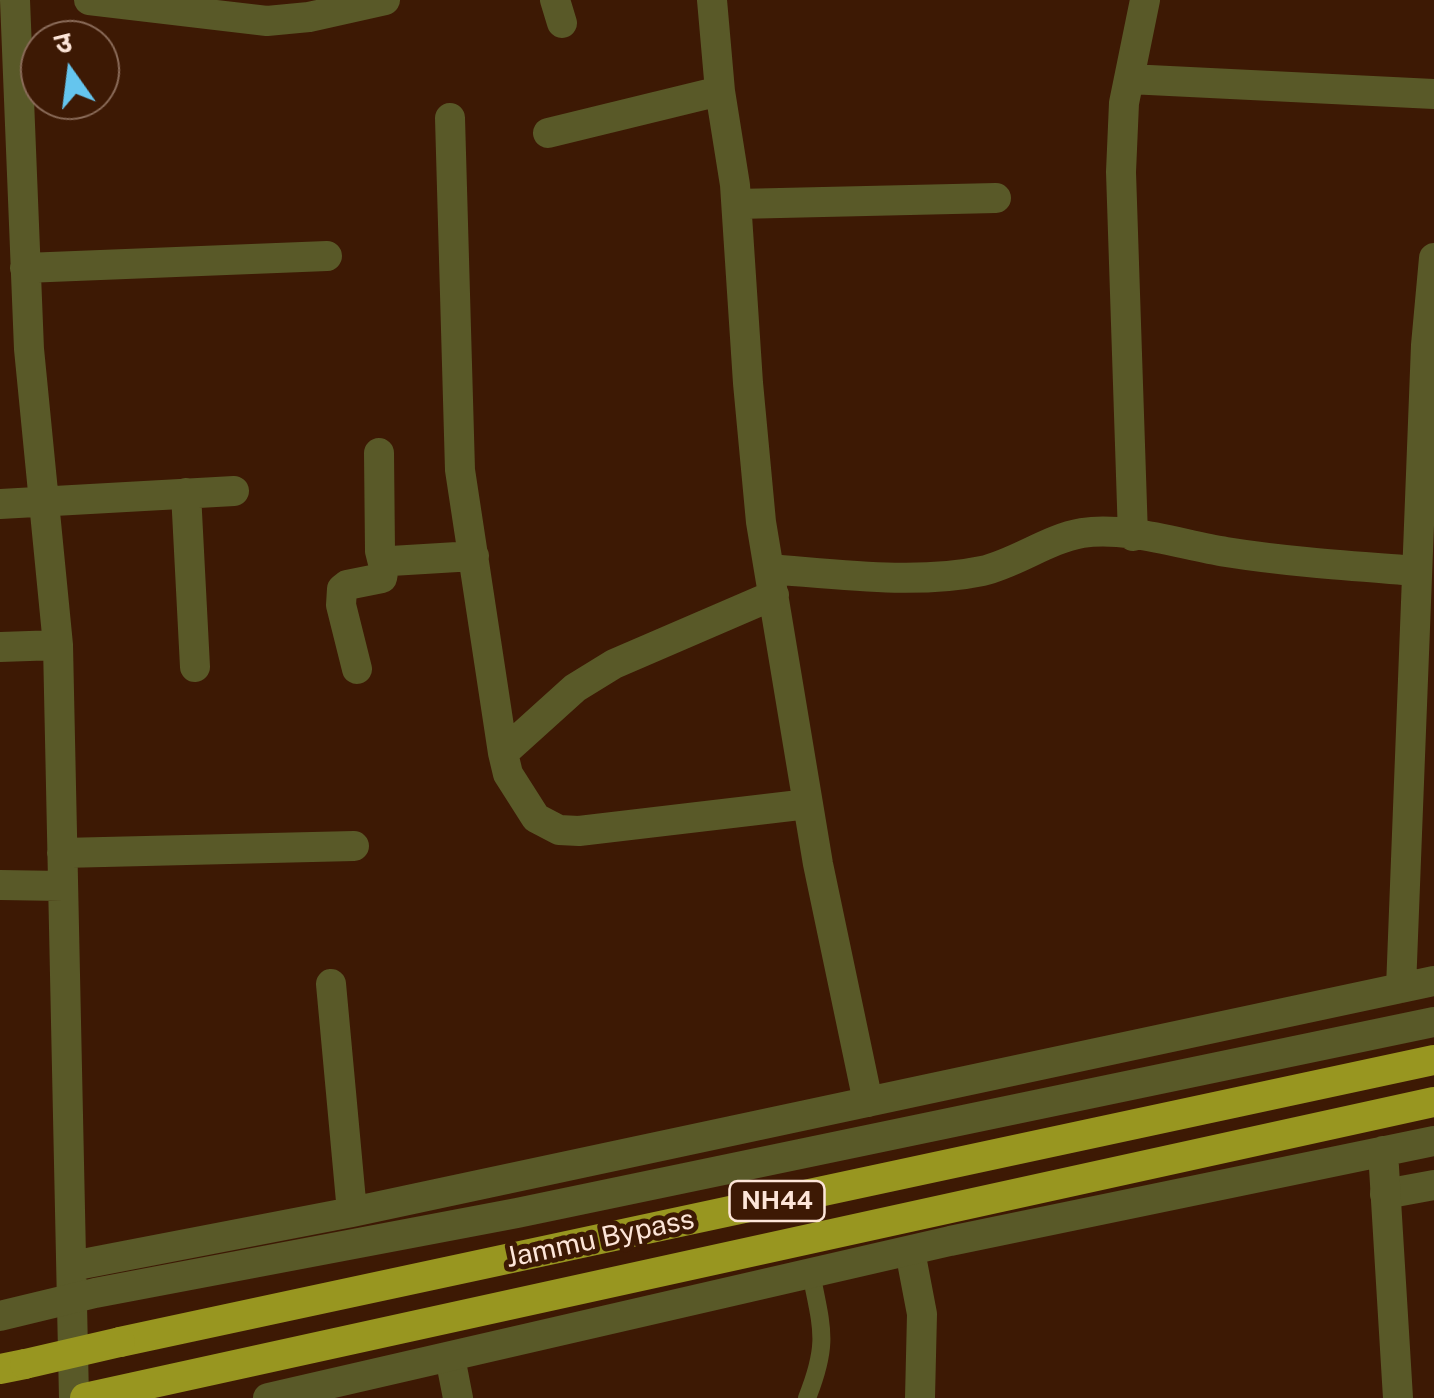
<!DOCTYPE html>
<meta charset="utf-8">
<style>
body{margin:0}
#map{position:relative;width:1434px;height:1398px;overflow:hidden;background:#3d1904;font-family:"Public Sans","Noto Sans Devanagari",sans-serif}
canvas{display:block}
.north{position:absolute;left:20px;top:20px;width:100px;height:100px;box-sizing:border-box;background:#3d1904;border:2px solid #8a6b59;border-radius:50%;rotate:346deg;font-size:28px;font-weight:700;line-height:40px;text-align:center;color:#fde5d8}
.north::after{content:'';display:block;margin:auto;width:35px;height:45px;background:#65c5ee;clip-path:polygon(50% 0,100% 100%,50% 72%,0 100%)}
</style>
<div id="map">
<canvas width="1434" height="1398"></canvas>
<div class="north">उ</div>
</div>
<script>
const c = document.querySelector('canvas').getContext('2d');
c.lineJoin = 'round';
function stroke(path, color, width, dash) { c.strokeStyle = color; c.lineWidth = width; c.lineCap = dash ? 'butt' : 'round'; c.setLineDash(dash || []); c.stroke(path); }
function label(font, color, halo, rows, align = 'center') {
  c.font = font + ' "Public Sans",sans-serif'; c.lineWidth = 10; c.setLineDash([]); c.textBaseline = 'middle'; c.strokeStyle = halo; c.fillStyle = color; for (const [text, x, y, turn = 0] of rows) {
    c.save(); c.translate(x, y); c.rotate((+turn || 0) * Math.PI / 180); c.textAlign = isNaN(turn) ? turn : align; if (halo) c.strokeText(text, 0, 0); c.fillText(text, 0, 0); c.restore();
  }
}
stroke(new Path2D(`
 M807,1398C829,1343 822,1329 811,1273`), '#595928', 18);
stroke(new Path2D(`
 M15,0L29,349L58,645L74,1398
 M89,0L267,21L309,17L385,0
 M555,0L562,23
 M712,0L720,91L735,185L748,383L761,522L818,864L868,1102
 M1129,79L1434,94
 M450,118L460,470L503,753L508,774L536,818L559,830L579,831L808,804
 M548,133L720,91
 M737,204L996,198
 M25,268L327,256
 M379,453L380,551L384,567
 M186,493L195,667
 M0,504L234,491
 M1133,536L1121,172L1124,103L1145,0
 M769,569C836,574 916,585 982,571C1017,563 1047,539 1082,533C1127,526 1182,545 1226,552C1289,562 1352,566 1416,571
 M0,647L58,645
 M357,669L341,605L342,589L347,585L382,578L384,567L391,561L474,556
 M503,753L575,688L614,664L774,595
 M62,853L354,846
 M0,885L63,886
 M331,984L352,1212
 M1401,988L1426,345L1434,258
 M1385,1194L1434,1185
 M910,1251L922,1314L920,1398
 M72,1266L352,1212L1434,981
 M450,1357L458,1398`), '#595928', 30);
stroke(new Path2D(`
 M1383,1151L1398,1398
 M0,1316L95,1293L517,1213L1434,1022
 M268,1398L950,1241L1434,1141`), '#595928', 30);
stroke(new Path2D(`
 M120,1342L1434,1060
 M0,1369L25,1364
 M85,1398L1434,1102`), '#989620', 30);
stroke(new Path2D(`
 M25,1364L120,1342`), '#989620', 30);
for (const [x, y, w] of [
 [777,1201,95]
]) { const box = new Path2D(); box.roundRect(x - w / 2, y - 20, w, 40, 8); c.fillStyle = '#3d1904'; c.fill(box); stroke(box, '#fde5d8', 2.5); }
label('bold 25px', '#fde5d8', null, [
 ["NH44",777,1201]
]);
label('28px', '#fde5d8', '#3d1904', [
 ["Jammu Bypass",600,1239,-12]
]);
</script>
